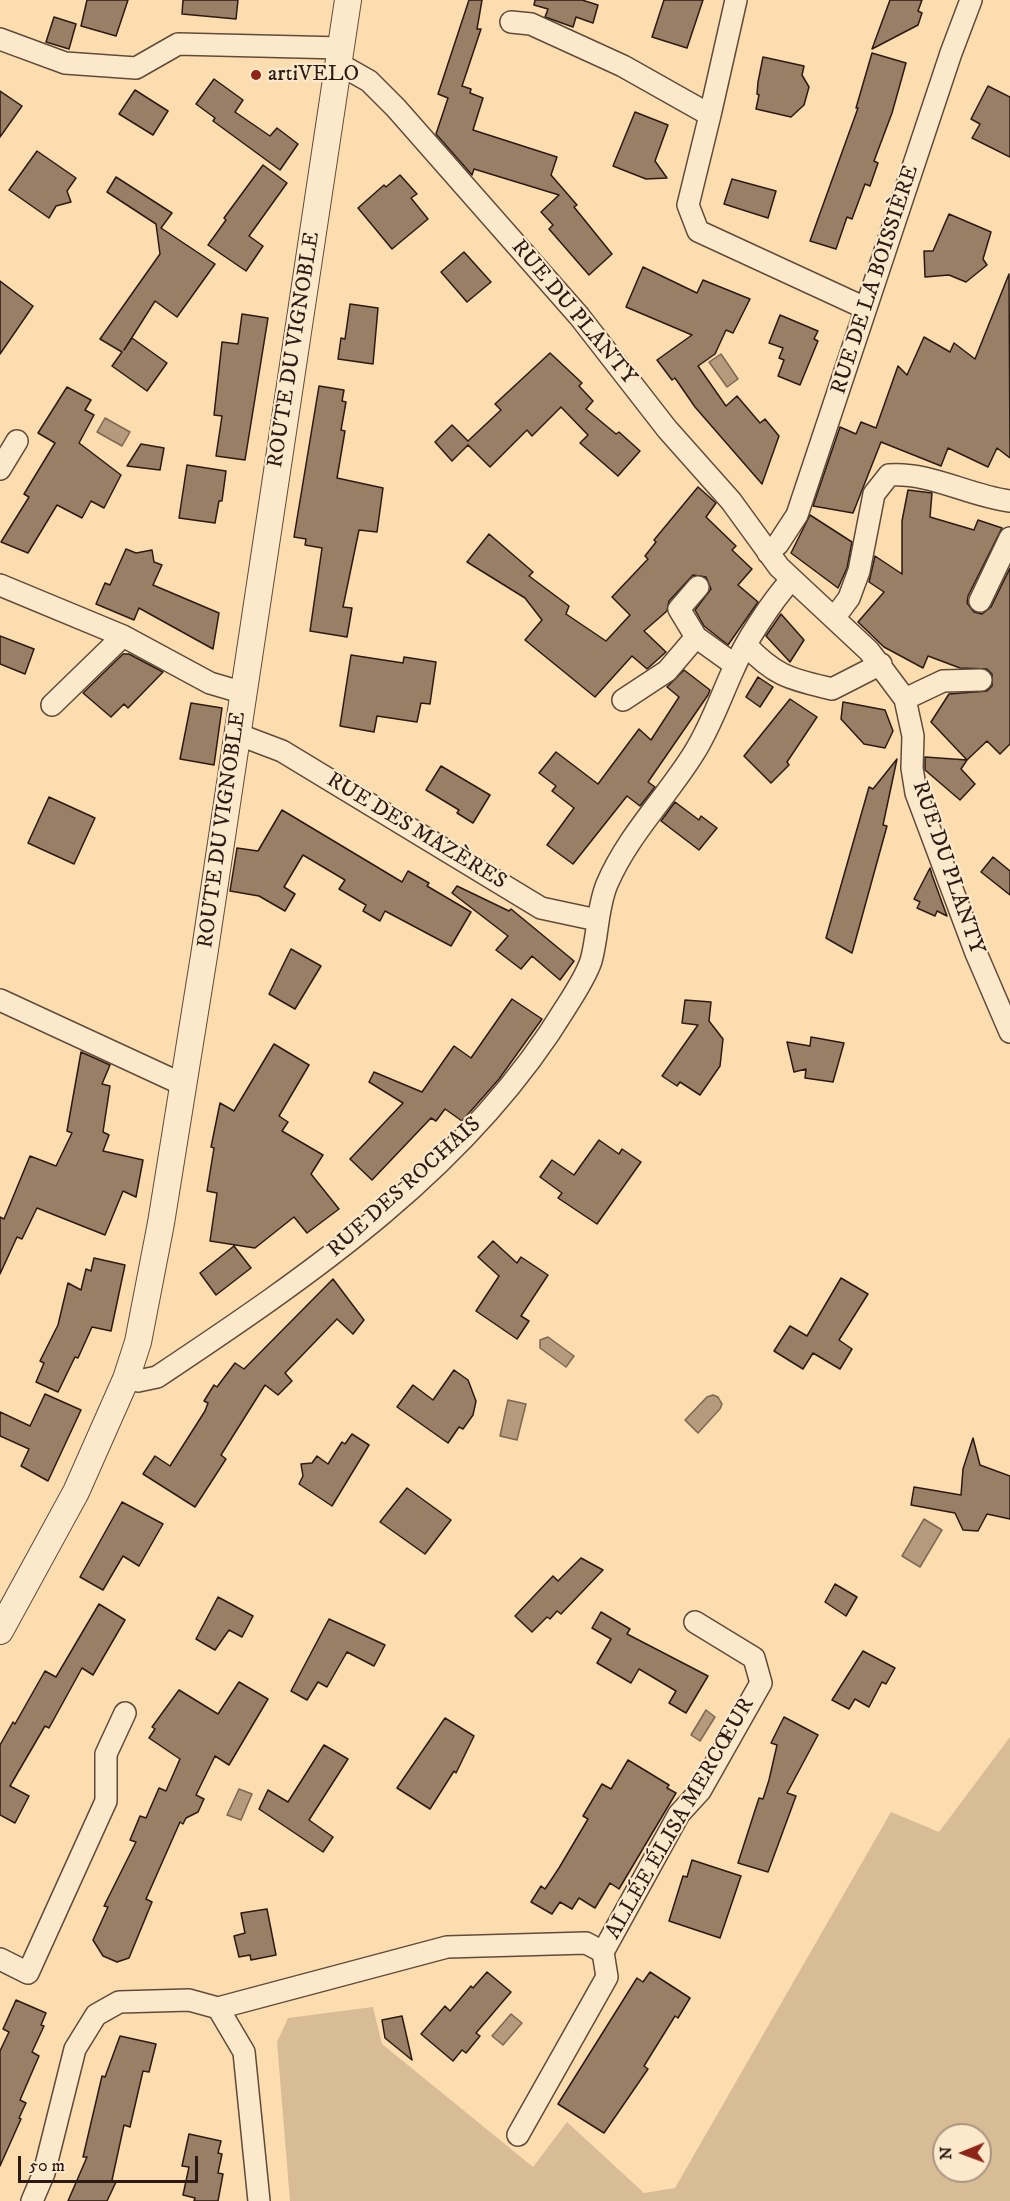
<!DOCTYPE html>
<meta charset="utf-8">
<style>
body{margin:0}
#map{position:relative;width:1010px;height:2201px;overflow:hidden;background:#fbddb0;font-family:"IM FELL DW Pica",serif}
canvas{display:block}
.north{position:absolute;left:932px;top:2123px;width:60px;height:60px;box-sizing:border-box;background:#fce9cc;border:2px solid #a99682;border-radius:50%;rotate:269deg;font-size:16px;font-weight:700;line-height:24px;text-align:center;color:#2c1a14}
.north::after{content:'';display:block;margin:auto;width:21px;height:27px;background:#8f2418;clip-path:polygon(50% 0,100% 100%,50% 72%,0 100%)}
.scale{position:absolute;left:18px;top:2156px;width:180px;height:27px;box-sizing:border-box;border:3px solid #2c1a14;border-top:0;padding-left:8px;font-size:18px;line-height:21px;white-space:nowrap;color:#2c1a14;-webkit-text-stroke:4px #fce9cc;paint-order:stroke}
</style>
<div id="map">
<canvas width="1010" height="2201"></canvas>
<div class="north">N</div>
<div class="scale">50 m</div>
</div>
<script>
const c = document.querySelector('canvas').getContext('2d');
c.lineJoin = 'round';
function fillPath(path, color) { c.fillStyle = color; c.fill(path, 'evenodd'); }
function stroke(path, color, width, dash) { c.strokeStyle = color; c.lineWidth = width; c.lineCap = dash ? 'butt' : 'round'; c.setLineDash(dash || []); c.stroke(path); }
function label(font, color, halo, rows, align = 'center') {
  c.font = font + ' "IM FELL DW Pica",serif'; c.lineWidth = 4.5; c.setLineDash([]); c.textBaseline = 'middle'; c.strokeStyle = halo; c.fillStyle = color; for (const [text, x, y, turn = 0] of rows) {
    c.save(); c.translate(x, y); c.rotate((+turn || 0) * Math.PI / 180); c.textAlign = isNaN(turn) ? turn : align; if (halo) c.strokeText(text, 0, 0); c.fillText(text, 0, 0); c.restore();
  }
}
fillPath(new Path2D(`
 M1010,1737V2201H290L277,2042L288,2018L373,2007L382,2044L533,2167L567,2122L644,2193L675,2188L891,1812L939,1832ZM944,2135H980V2171H944Z`), '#d8bc95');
const water = new Path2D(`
 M721,354L738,379L727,387L709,362Z
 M105,418L130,432L122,446L97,432Z
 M548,1337L574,1356L566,1367L540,1348V1340Z
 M713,1395L718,1397L722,1404L720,1409L698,1433L685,1420L707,1397Z
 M508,1400L526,1404L517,1440L500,1436Z
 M924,1519L942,1530L920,1567L902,1556Z
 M706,1710L715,1717L700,1741L691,1735Z
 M239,1789L252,1794L241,1820L227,1815Z
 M511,2014L522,2023L503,2045L492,2036Z`);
fillPath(water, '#b59b7b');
stroke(water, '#7e6752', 1.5);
const building = new Path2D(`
 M87,0H128L116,36L81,26Z
 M183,0H238L236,19L182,14Z
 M469,0H482L477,29H481L462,86L471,89L470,93L483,98L473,130L557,157L551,175L577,205L574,207L612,254L589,275L549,229L553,225L541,212L559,195L474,169L472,175L436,134L448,98L438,94Z
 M535,0H582L598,5L593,23L576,17L573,27L545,17L548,9L534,5Z
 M664,0H703L687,48L652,37Z
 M890,0H922L918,11L922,13L918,25L872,49Z
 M54,17L76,24L69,49L46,42Z
 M872,53L906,63L892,113L874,161L878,163L870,186L865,184L852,219L847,217L836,249L810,241L858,108H856Z
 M763,57L804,66L802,75L809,87L804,105L791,117L756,109L759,95L757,94L758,82Z
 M214,79L243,100L235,112L270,136L277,128L298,144L280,170L213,121L215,118L196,104Z
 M988,86L1010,97V157L972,138L980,124L971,119Z
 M135,90L168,111L153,135L119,114Z
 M0,91L22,106L0,137Z
 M635,112L668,125L655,161L667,178L646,179L613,166Z
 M37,151L76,178L67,191L71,202L56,206L49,218L9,190Z
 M263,165L287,183L249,236L263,246L246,271L208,245L226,220L224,218Z
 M400,175L417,194L411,198L428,219L392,249L358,208L384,185L386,187Z
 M116,177L172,213L161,228L215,264L177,317L155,301L124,350L132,338L167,363L147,391L112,366L122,352L100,339L160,254L156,224L107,192Z
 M732,179L776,191L768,218L724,204Z
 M949,214L991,232L983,259L987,265L966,282L949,275L925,277L924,251H933Z
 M464,252L491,282L467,302L441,272Z
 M643,267L697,293L703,280L750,299L733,333L726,330L715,354L698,366L726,406L737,396L760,423L765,419L779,436L762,484L695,407L675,378L672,380L657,360L692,335L626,307Z
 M1009,274L1010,458L997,448L988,467L948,448L941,466L881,442L853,513L813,506L840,427L856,434L861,422L876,428L898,366L907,375L924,337L950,352L954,343L975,359Z
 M0,281L33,306L0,354Z
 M350,304L378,308L373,364L338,359L341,338L345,339Z
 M242,314L268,318L245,460L216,456L222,416L214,415L222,342L238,344Z
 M780,315L818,331L814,339L818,341L800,385L778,376L784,360L779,358L783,348L769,343Z
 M550,353L582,383L579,386L593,401L586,409L616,434L619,432L640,451L618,476L580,443L588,435L561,407L532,436L527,430L490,467L468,445L452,461L435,442L452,425L468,441L501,410L495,404Z
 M319,386L344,390L342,401L346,402L341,430L345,431L337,478L383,488L377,532L359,530L343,607L352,608L347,637L310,631L322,548L305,545L306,539L294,537Z
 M67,387L91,400L85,410L94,415L79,443L121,475L104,508L91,501L82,518L57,505L28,553L1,542L29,497L24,494L55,443L38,433Z
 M141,444L164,448L160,470L127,466Z
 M187,465L226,471L222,501H219L215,523L179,518Z
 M698,487L716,503L706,517L736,546L732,550L752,569L738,585L758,602L728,645L704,626L695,610L711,589L706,577L693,575L669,601L667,611L644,631L666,652L647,669L632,656L595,697L525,640L542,620L525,598L467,562L489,534L533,572L529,576L569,606L566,614L606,641L630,615L612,597L648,559L645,556L656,542L654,540Z
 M908,490L932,493L930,517L974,530L978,520L1002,528L968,596L967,603L974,612L982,614L991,607L1010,568V744L1000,754L987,741L967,760L961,769L975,784L960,800L925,770V757L967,760L931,722L949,694L987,691L992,686V674L987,669L960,668L928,656L923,668L884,647L858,622L884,592L869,582L875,556L902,574V521Z
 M810,515L852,542L847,568L838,588L791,553Z
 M126,549L136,553L152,550L154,562L162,565L153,585L219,613L213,649L139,608L134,620L96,604L105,583L110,585Z
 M781,614L804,640L790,662L766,636Z
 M0,636L34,649L25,674L0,664Z
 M123,654H129L163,672L128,708L124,704L111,717L83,693Z
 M351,655L403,663L404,657L436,662L430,704L421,703L417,722L377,716L374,732L340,726Z
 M684,670L710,690L708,695L648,782L655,787L640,806L627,796L573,864L547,845L574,808L552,791L556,786L539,773L556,752L598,784L639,729L651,740L679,697L667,687Z
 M758,677L773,687L760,707L746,697Z
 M790,699L817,717L787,762L789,765L771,783L744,756Z
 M843,702L885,710L893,731L885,748L864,744L841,719Z
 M191,703L222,708L214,765L180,759Z
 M897,759L883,825L887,826L852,953L826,938L869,787L873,789Z
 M441,766L490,795L473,823L457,813L459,810L426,790Z
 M49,797L95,818L74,864L28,843Z
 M675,802L699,820L701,816L717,828L699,850L661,821Z
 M282,810L402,882L408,871L429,883L427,886L471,912L451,946L385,911L380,921L363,911L366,905L339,889L345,880L303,855L284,887L295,894L285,911L259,896L230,891L237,848L258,851Z
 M993,857L1010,871V895L981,872Z
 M930,868L932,875L947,916L937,911L935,916L917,908L920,902L914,899Z
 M457,886L509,911L511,909L574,961L560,980L532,956L521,969L496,950L508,936L452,893Z
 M291,949L321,966L295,1009L269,994Z
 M512,999L542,1019L499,1079L462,1121L445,1109L436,1121L431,1118L372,1180L350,1159L403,1103L369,1082L374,1072L422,1092L454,1046L471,1058Z
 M685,1000L711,1002L709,1021L723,1039L720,1066L700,1095L680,1082L677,1086L662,1076L698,1025L682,1023Z
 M811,1037L844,1043L833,1082L805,1078L806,1069L794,1072L787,1042L810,1046Z
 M274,1044L309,1065L279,1116L288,1122L282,1131L323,1155L311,1174L339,1209L307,1233L294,1217L255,1248L210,1241L217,1193L207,1191L214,1148L211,1147L220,1103L234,1111Z
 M81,1052L110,1065L102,1084L110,1086L103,1132L109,1135L103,1151L143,1160L136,1197L123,1191L105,1235L37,1208L22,1239L17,1237L0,1274V1217L4,1219L30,1156L56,1166L72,1133L67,1131Z
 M599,1140L619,1154L622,1149L641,1162L597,1224L558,1198L562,1193L540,1177L552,1160L574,1175Z
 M493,1241L517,1263L521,1257L548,1275L521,1316L529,1321L517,1339L476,1311L499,1276L478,1257Z
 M234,1246L251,1268L216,1295L200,1273Z
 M94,1258L125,1265L111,1331L92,1327L78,1358L75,1357L58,1392L36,1382L44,1363L40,1361L58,1325L68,1283L81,1290L86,1269L91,1271Z
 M841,1278L868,1294L839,1340L852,1349L840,1369L813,1353L803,1369L774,1351L790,1326L807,1336Z
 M333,1279L364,1320L353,1334L337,1319L285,1373L292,1381L278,1395L265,1385L221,1455L226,1459L195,1507L143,1474L155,1456L170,1466L205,1411L208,1403L204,1401L214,1385L217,1387L235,1363L244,1369Z
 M454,1370L468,1380L476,1401L473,1415L463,1429L459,1427L448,1443L397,1407L413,1385L433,1400Z
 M45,1394L81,1410L48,1481L21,1466L29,1449L0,1436V1412L30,1426Z
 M352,1434L369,1445L332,1506L299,1484L303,1476L301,1464L312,1463L317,1456L328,1464L342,1442L345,1444Z
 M973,1438L980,1465L1010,1476V1519L987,1514L978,1531L963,1530L955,1513L911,1505L914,1487L961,1495L963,1469Z
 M407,1488L451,1520L425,1554L380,1522Z
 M122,1502L163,1524L139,1566L123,1556L103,1590L80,1577Z
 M581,1558L603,1570L561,1614L557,1611L550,1619L547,1617L532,1632L515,1616L553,1576L558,1581Z
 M835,1584L857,1597L846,1616L825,1602Z
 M218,1597L253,1616L242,1637L229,1630L215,1650L196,1639Z
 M99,1604L125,1620L93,1675L82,1668L49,1728L45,1726L10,1786L29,1796L15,1823L0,1815V1745L13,1722L15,1724L45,1671L56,1677Z
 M601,1612L630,1629L627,1634L708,1676L686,1713L669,1703L676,1691L639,1669L631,1683L597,1663L611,1639L592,1628Z
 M329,1619L385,1645L374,1666L347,1652L327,1687L318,1682L307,1700L291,1691Z
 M863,1651L895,1668L886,1684L882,1682L869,1707L855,1699L849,1709L832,1700Z
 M239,1682L268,1699L229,1765L215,1756L196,1795L204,1799L198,1812L186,1818L183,1824L180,1822L146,1899L152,1902L129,1958L117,1962L103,1956L93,1940L108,1907L104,1906L136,1842L130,1840L140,1816L146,1818L159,1788L166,1791L180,1759L149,1738L155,1729L152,1727L179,1690L218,1714Z
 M784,1717L818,1735L787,1793L796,1796L768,1872L738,1863L759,1798L763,1799L769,1780L777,1745L771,1743Z
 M445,1718L474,1736L456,1773L454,1771L430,1809L397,1788Z
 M324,1745L348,1759L309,1820L333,1837L323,1852L259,1809L268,1790L288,1802Z
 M628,1760L669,1785L667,1788L676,1793L619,1889L610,1883L595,1908L579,1898L572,1909L560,1902L552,1914L531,1902L541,1886L545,1889L559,1868L588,1819L583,1816L602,1784L611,1789Z
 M692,1860L741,1876L720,1938L669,1921L683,1876L687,1877Z
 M267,1909L276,1955L251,1960L250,1955L239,1957L234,1936L245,1933L241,1913Z
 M487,1972L511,1992L476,2033L480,2036L466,2053L462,2050L453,2061L421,2034L445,2006L450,2011L471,1986L473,1988Z
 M650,1972L690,1998L678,2018L675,2016L644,2066L648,2069L604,2133L558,2104L637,1978L643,1982Z
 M16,2000L46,2013L41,2025L44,2026L32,2052L39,2056L20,2100L26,2103L19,2118L21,2119L0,2166V2051L9,2032L3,2029Z
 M402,2016L412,2060L385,2038L382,2020Z
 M120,2036L156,2044L149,2072L143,2071L130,2127L124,2125L112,2180L116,2182L107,2201H68L87,2157H83L102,2076L105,2077Z
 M189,2134L221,2141L218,2153L222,2154L218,2173L223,2174L218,2201H194L195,2198L183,2195L189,2167L182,2166Z`);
fillPath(building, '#987f65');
stroke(building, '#2c1a14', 1.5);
const minor = new Path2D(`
 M511,22L531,24L623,66L710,115L688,205L698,231L865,308
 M0,39L65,63L136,68L178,44L341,48
 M339,64L369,81L396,108L579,316L667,429L731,501L779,567L869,651L905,699L913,736L912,768L916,793L976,953L1010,1032
 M710,115L736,0
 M0,469L17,441
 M768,553L778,544L797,515L951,53L971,0
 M0,585L123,636L210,683L244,693
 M980,601L1010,538
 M835,617L849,598L859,571L874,494L889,475C931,472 969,496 1010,501
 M696,637L679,609L698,587
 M746,645C776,677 791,679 832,689L881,664
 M905,699L943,681L981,680
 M623,700L667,671L696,637L735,665
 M52,705L123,636
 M237,734L282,751L541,908L597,920
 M0,1000L184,1085
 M126,1379L138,1381L157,1377C310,1275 469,1167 566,1007C575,993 586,976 591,961C598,936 597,908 607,884C628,835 666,798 694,753C711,726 721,696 734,668C745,642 772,601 791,580
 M0,1959L28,1973L106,1801V1754L125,1713
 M218,2008L447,1947L586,1943L603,1952
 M218,2008L244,2052L259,2201
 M518,2135L607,1977L603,1952L679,1814L700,1791L761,1683L754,1658L695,1622
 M32,2201L44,2173L75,2049L96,2015L119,2002L189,2000L218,2008`);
const tertiary = new Path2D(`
 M0,1631L76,1492L126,1379L138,1342L161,1223L204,956L348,0`);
stroke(minor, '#604b3b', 24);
stroke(tertiary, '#604b3b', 28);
stroke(minor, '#fce9cc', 21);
stroke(tertiary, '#fce9cc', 26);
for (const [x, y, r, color] of [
 [256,75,6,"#8f2418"]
]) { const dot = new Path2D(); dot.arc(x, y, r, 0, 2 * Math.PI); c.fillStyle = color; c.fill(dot); stroke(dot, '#fce9cc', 2); }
label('22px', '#2c1a14', '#fce9cc', [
 ["artiVELO",268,75]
], 'left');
label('22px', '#2c1a14', '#fce9cc', [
 ["RUE DE LA BOISSIÈRE",876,280,-72],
 ["RUE DU PLANTY",573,313,50],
 ["ROUTE DU VIGNOBLE",295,350,-81],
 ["ROUTE DU VIGNOBLE",223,830,-82],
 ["RUE DES MAZÈRES",416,832,31],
 ["RUE DU PLANTY",947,868,71],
 ["RUE DES ROCHAIS",405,1188,-42],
 ["ALLÉE ÉLISA MERCŒUR",681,1819,-60]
]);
</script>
